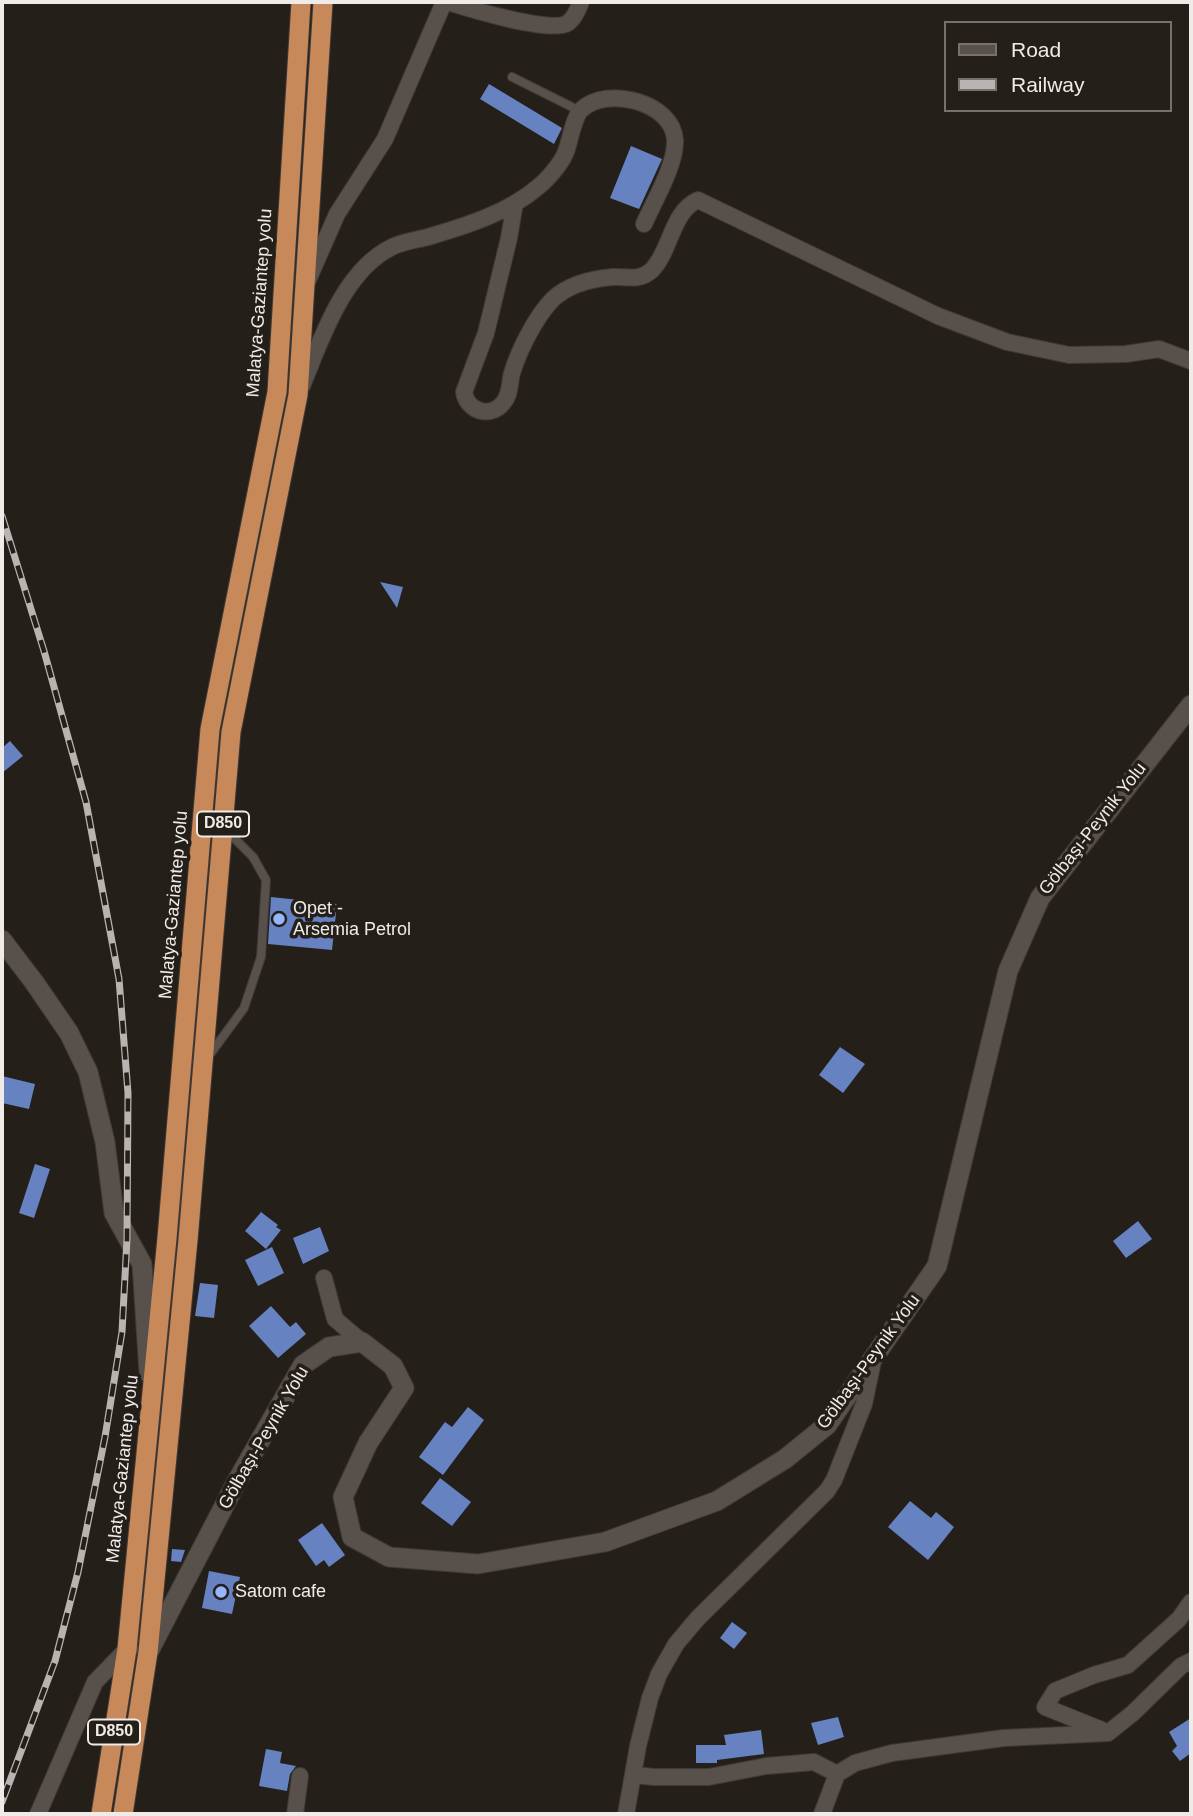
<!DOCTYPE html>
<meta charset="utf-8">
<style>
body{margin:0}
#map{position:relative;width:1193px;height:1816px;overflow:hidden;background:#251f1a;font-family:Helvetica,sans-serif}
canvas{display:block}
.frame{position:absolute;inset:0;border:4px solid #efebe8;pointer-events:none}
.legend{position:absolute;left:944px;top:21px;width:228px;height:91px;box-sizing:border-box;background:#251f1a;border:2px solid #76716c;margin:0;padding:9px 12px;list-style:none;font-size:21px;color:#efebe8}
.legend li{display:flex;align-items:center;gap:14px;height:35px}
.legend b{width:35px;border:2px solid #76716c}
</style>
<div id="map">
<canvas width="1193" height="1816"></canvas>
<div class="frame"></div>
<ul class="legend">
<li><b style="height:9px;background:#57504b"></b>Road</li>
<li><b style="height:9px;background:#b9b4b1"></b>Railway</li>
</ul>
</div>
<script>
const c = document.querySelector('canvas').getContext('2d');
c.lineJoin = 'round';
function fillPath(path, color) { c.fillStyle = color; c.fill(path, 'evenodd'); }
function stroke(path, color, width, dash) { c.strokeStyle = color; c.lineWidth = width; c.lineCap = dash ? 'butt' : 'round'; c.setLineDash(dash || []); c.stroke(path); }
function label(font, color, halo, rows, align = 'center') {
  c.font = font + ' Helvetica,sans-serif'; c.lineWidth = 7; c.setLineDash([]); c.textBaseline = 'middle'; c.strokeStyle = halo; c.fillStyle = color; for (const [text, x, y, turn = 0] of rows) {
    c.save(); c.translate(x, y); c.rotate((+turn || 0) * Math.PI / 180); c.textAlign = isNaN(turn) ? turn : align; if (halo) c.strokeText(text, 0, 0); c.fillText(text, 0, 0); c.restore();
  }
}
fillPath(new Path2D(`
 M489,84L562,128L554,144L480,99Z
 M631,146L662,159L639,209L610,198Z
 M380,582L403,587L397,608Z
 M10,741L23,756L2,773V748Z
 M271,897L337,904L332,950L268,944Z
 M840,1047L865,1064L843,1093L819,1075Z
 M2,1076L35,1084L29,1109L2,1103Z
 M35,1164L50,1169L34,1218L19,1213Z
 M261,1212L278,1225L276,1227L281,1230L266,1249L245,1231Z
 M1138,1221L1152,1239L1126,1258L1113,1241Z
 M320,1227L329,1251L303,1264L293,1238Z
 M272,1247L284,1273L258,1286L245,1260Z
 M200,1283L218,1285L214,1318L195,1316Z
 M271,1306L290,1327L296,1322L306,1334L278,1358L249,1326Z
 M468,1407L484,1420L443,1475L419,1457L445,1422L452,1427Z
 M440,1478L471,1502L452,1526L421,1503Z
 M910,1501L931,1518L936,1512L954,1527L928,1560L888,1527Z
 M322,1523L345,1555L329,1567L324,1560L316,1566L298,1540Z
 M172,1549L185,1550L181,1562L171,1561Z
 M209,1571L240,1577L232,1614L202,1608Z
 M732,1622L747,1633L734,1649L720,1638Z
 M838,1717L844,1737L818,1745L811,1723Z
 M1191,1718V1753L1180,1761L1172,1751L1177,1746L1169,1732Z
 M761,1730L764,1754L717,1760V1763H696V1745H726L724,1735Z
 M266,1749L282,1752L280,1763L296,1766L290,1774L287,1791L259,1786Z`), '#6682c1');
const service = new Path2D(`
 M512,77L580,111
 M208,1057L244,1008L261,957L266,880L253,857L226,830`);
const minor = new Path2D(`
 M448,2C469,9 547,32 566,24C574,20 578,9 581,2
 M515,203L509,238L486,333L464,392C467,411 490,419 503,403C511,394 509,384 512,373C519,350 536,316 553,299C569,284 590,279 612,277C627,276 639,282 652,270C671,250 672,211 698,200L938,316L1007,342L1069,355L1126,354L1159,349L1191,361
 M308,280L337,214L385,139L444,2
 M302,386C321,340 343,271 392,247C402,242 416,240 428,237C465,226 508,213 538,187C547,180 560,165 565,154C570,143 573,118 581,110C606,85 673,102 675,140C676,165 654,201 644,224
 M324,1278L335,1319L362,1342
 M1102,1730L1045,1707L1055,1691L1094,1675L1128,1665L1179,1619L1191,1602
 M837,1774L855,1763L892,1753L1004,1738L1108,1733L1133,1713L1181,1666L1191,1661
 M634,1775L654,1777H709L766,1766L814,1762L837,1774L822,1814
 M38,1814L95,1682L127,1649H130
 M295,1814L300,1776
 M626,1814L638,1746L650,1698L659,1674L676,1644L698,1618L827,1491L834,1480L864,1404L873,1361`);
const tertiary = new Path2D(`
 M2,940L34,982L69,1033L88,1072L105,1142L114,1213L142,1264L149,1373
 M149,1651L237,1481L303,1365L329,1347L362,1342L393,1366L404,1388L368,1443L343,1497L352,1537L389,1557L478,1564L605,1542L717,1501L785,1459L827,1425L937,1266L1008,971L1040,898L1191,705`);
const trunk = new Path2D(`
 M101,1814L127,1649L167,1238L210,729L277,392L301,2
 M123,1814L148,1652L188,1240L231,732L298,395L323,2`);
stroke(service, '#403a37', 10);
stroke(minor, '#403a37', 18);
stroke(tertiary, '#403a37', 21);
stroke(trunk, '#403a37', 21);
stroke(service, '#57504b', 8);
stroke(minor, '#57504b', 16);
stroke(tertiary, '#57504b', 19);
stroke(trunk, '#c8895a', 19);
const rail = new Path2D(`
 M2,516L44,651L86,802L119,979L128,1093L127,1239L122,1332L105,1437L78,1572L55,1661L2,1802`);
stroke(rail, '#b9b4b1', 7);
stroke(rail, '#251f1a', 4.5, [13]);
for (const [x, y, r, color] of [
 [279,919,7,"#95b6fd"],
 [221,1592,7,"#95b6fd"]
]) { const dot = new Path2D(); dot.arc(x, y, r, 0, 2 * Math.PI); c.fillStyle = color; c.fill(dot); stroke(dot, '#251f1a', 2.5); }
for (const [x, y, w] of [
 [223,824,52],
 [114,1732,52]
]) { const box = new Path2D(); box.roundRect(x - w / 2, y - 12.5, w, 25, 5); c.fillStyle = '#251f1a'; c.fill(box); stroke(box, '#efebe8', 2); }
label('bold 16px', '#efebe8', null, [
 ["D850",223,824],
 ["D850",114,1732]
]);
label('18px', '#efebe8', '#251f1a', [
 ["Malatya-Gaziantep yolu",260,303,-86],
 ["Gölbaşı-Peynik Yolu",1093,829,-52],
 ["Malatya-Gaziantep yolu",174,905,-85],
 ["Gölbaşı-Peynik Yolu",869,1362,-54],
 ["Gölbaşı-Peynik Yolu",264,1438,-60],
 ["Malatya-Gaziantep yolu",123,1469,-84]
]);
label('18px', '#efebe8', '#251f1a', [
 ["Opet -",293,909],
 ["Arsemia Petrol",293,930],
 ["Satom cafe",235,1592]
], 'left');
</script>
